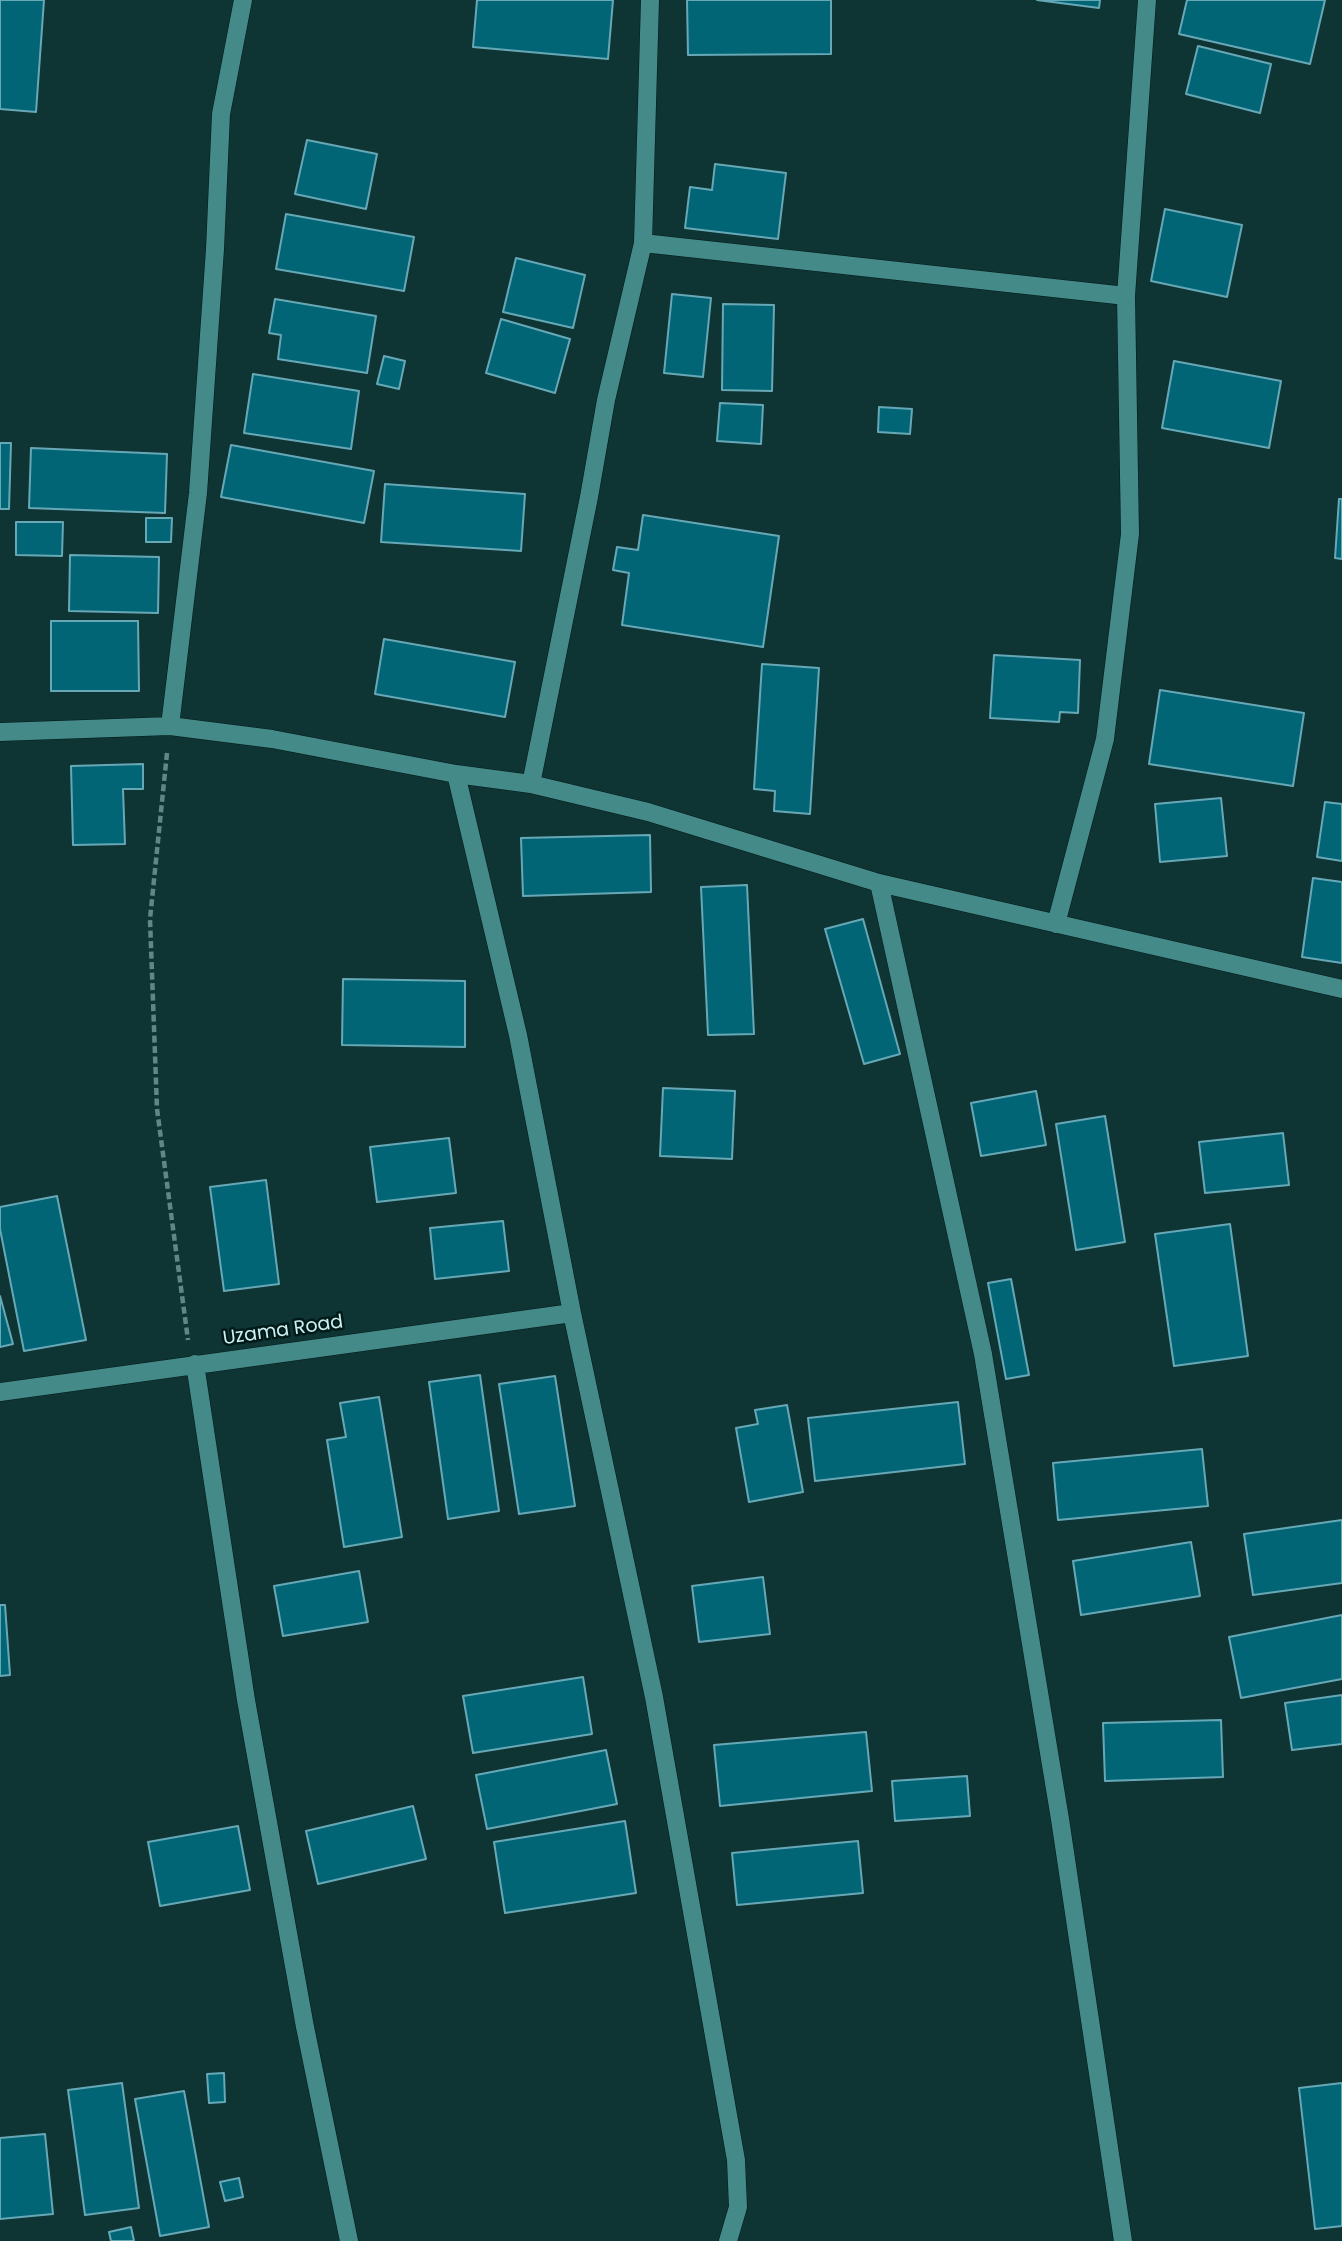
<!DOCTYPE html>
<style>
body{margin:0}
canvas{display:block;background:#0e3433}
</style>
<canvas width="1342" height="2241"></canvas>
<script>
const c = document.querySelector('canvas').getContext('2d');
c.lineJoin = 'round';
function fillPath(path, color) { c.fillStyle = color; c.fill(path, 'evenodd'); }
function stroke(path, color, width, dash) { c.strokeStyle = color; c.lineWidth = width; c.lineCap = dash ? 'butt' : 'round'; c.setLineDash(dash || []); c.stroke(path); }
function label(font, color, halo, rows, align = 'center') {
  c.font = font + ' Poppins,sans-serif'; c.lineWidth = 5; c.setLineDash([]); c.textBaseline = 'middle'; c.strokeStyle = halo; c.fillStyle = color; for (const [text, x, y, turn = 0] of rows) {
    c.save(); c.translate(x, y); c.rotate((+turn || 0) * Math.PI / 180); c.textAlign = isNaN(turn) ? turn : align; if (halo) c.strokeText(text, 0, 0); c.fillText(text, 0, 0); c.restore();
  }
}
const building = new Path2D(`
 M0,0H44L36,112L0,109Z
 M477,0H613L608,59L473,47Z
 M687,0H831V54L688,55Z
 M1037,0H1100L1099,8Z
 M1187,0H1325L1310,64L1179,34Z
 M1198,46L1271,64L1260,113L1186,94Z
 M307,140L377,154L366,209L295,194Z
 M715,164L786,173L778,239L685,228L690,187L712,190Z
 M1165,209L1242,225L1227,297L1151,281Z
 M286,214L414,237L404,291L276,269Z
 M516,258L585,275L573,328L503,312Z
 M672,294L711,298L703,377L664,373Z
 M275,299L376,316L367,373L278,359L281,335L269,333Z
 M723,304L774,305L772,391L722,390Z
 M501,319L570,339L555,393L486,373Z
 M384,356L405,361L399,389L377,384Z
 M1174,361L1281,381L1269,448L1162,428Z
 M253,374L359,391L351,449L244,433Z
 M720,403L763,405L761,444L717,441Z
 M879,407L912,409L910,434L878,432Z
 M0,443H11L9,509H0Z
 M231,445L374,471L364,523L221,497Z
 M31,448L167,454L165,513L29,508Z
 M385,484L525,494L521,551L381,542Z
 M1339,499H1342V559L1335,558Z
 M643,515L779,536L763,647L622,625L629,573L613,570L617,547L638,550Z
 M146,518H172L171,542H146Z
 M16,522H63L62,556L16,555Z
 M70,555L159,557L158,613L69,611Z
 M51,621H138L139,691H51Z
 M384,639L515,662L505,717L375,694Z
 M994,655L1080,660L1078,713L1060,712L1059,722L990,718Z
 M762,664L819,668L810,814L774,811L775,791L754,789Z
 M1160,690L1304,713L1293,786L1149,764Z
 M143,764V789H123L125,844L73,845L71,766Z
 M1221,798L1227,856L1160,862L1155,804Z
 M1325,802L1342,804V861L1317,857Z
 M650,835L651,892L523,896L521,838Z
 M1313,878L1342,882V963L1302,957Z
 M747,885L754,1034L708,1035L701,887Z
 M863,919L900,1054L864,1064L825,929Z
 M343,979L465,981V1047L342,1045Z
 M663,1088L735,1091L732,1159L660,1156Z
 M1036,1091L1046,1145L981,1156L971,1103Z
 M1105,1116L1125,1242L1076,1250L1056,1124Z
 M1283,1133L1289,1185L1205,1193L1199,1142Z
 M449,1138L456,1193L377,1202L370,1147Z
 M266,1180L279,1284L224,1291L210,1187Z
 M57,1196L86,1340L24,1351L0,1229V1207Z
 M503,1221L509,1271L435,1279L430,1228Z
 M1230,1224L1248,1356L1174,1366L1155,1234Z
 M1011,1279L1029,1375L1006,1379L988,1283Z
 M0,1296L13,1344L0,1347Z
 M480,1375L499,1511L448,1519L429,1382Z
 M555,1376L575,1506L519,1514L499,1384Z
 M379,1397L402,1537L344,1547L327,1440L346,1437L340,1403Z
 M958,1402L965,1464L815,1481L808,1418Z
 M787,1405L803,1492L749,1502L736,1428L758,1424L755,1410Z
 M1202,1449L1208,1506L1058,1520L1053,1463Z
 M1342,1520V1583L1253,1595L1244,1534Z
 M1191,1542L1200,1596L1081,1615L1073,1561Z
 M359,1571L368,1622L283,1636L274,1586Z
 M763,1577L770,1634L699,1642L692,1586Z
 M0,1605H5L10,1675L0,1676Z
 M1342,1615V1679L1241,1698L1229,1637Z
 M583,1677L592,1734L473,1753L463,1696Z
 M1342,1695V1744L1292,1750L1285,1703Z
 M1221,1720L1223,1777L1105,1781L1103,1723Z
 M866,1732L872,1791L720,1806L714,1745Z
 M606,1750L617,1804L487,1829L476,1775Z
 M967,1776L970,1816L895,1821L892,1781Z
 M413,1806L426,1859L318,1884L306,1831Z
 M625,1821L636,1893L505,1913L494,1842Z
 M238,1826L250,1890L160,1906L148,1842Z
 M858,1841L863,1893L737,1905L732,1853Z
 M224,2073L225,2102L209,2103L207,2074Z
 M122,2083L139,2208L85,2215L68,2090Z
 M1342,2083V2226L1315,2229L1299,2088Z
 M184,2091L209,2227L160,2236L135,2099Z
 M45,2134L53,2214L0,2219V2138Z
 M239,2178L243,2197L225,2201L220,2182Z
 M131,2227L134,2241H111L109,2232Z`);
fillPath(building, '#016575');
stroke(building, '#67a8b7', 2);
const minor = new Path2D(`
 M643,243L1126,296
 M170,726L198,493L215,249L221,114L243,0
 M0,732L170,726L272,739L456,774L531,784L648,812L879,883L1342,989
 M456,774L518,1035L572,1313L654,1697L736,2160L738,2207L728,2241
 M531,784L589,497L606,400L643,243L650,0
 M879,883L983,1354L1060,1819L1123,2241
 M1056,924L1105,739L1130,534L1126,296L1147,0
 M195,1364L246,1700L305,2027L349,2241
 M0,1392L572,1313`);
stroke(minor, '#041919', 19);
stroke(new Path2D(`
 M167,753L150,919L157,1109L188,1340`), '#628685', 4.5, [7, 3.5]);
stroke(minor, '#448a89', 18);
label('19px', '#cef0ef', '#001a1a', [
 ["Uzama Road",283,1331,-8]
]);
</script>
